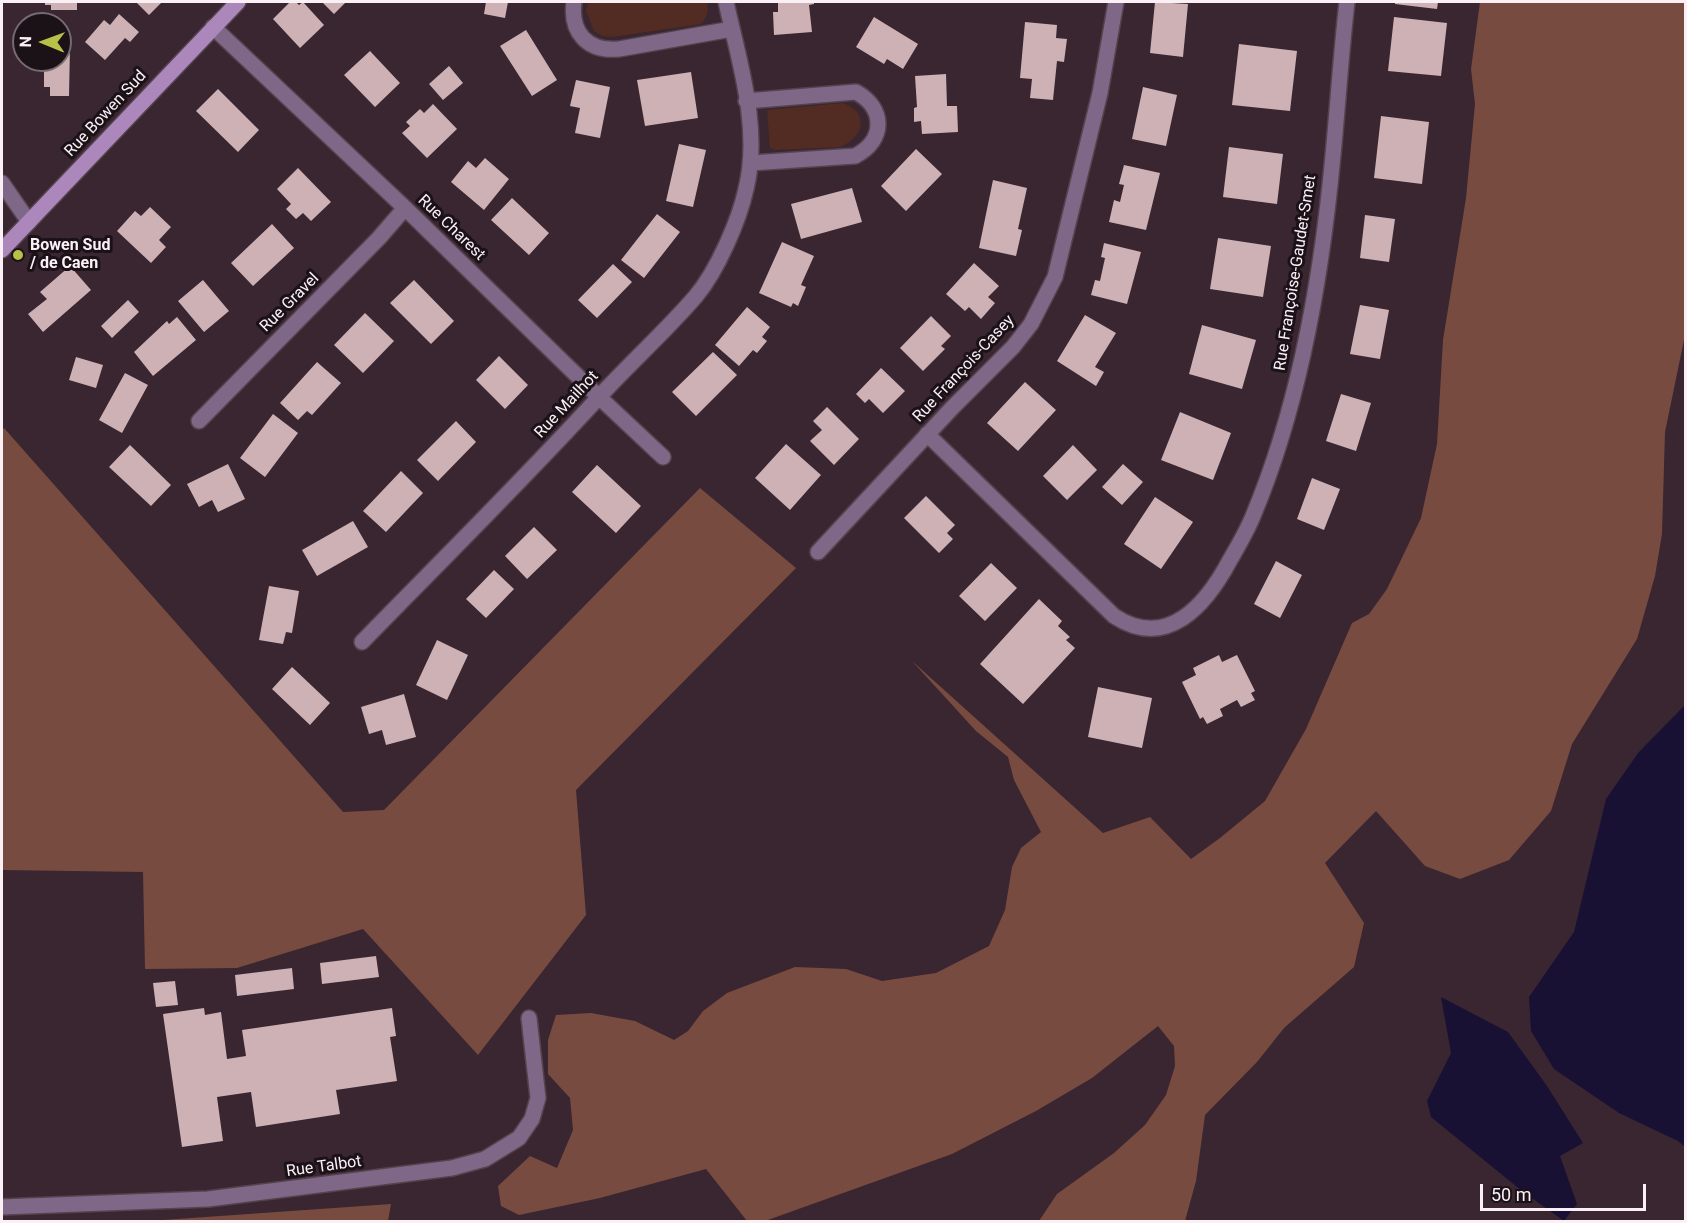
<!DOCTYPE html>
<meta charset="utf-8">
<style>
body{margin:0}
#map{position:relative;width:1687px;height:1223px;overflow:hidden;background:#392631;font-family:Roboto,sans-serif}
canvas{display:block}
.frame{position:absolute;inset:0;border:3px solid #fcf0f7;pointer-events:none}
.north{position:absolute;left:12px;top:12px;width:60px;height:60px;box-sizing:border-box;background:#1b1217;border:2px solid #756b71;border-radius:50%;rotate:271deg;font-size:16px;font-weight:700;line-height:24px;text-align:center;color:#fcf0f7}
.north::after{content:'';display:block;margin:auto;width:21px;height:27px;background:#b8c147;clip-path:polygon(50% 0,100% 100%,50% 72%,0 100%)}
.scale{position:absolute;left:1480px;top:1184px;width:166px;height:27px;box-sizing:border-box;border:3px solid #fcf0f7;border-top:0;padding-left:8px;font-size:18px;line-height:21px;white-space:nowrap;color:#fcf0f7;-webkit-text-stroke:4px #1b1217;paint-order:stroke}
</style>
<div id="map">
<canvas width="1687" height="1223"></canvas>
<div class="frame"></div>
<div class="north">N</div>
<div class="scale">50 m</div>
</div>
<script>
const c = document.querySelector('canvas').getContext('2d');
c.lineJoin = 'round';
function fillPath(path, color) { c.fillStyle = color; c.fill(path, 'evenodd'); }
function stroke(path, color, width, dash) { c.strokeStyle = color; c.lineWidth = width; c.lineCap = dash ? 'butt' : 'round'; c.setLineDash(dash || []); c.stroke(path); }
function label(font, color, halo, rows, align = 'center') {
  c.font = font + ' Roboto,sans-serif'; c.lineWidth = 6; c.setLineDash([]); c.textBaseline = 'middle'; c.strokeStyle = halo; c.fillStyle = color; for (const [text, x, y, turn = 0] of rows) {
    c.save(); c.translate(x, y); c.rotate((+turn || 0) * Math.PI / 180); c.textAlign = isNaN(turn) ? turn : align; if (halo) c.strokeText(text, 0, 0); c.fillText(text, 0, 0); c.restore();
  }
}
fillPath(new Path2D(`
 M588,2H707C709,11 707,17 701,24L612,37L602,36L594,31L586,11Z
 M843,103C870,113 864,136 841,147L775,150L770,148L767,110Z`), '#522b22');
fillPath(new Path2D(`
 M1480,2H1685V335L1665,432L1662,534L1655,576L1637,639L1572,744L1551,811L1509,860L1460,879L1425,866L1376,811L1325,863L1364,923L1354,967L1284,1028L1257,1062L1205,1115L1196,1181L1185,1221H1039L1057,1194L1114,1153L1145,1125L1166,1095L1175,1066L1174,1046L1158,1026L1092,1078L1036,1111L952,1154L765,1221H747L706,1169L600,1198L519,1215L501,1206L498,1186L530,1156L557,1168L573,1130L570,1098L548,1074V1040L556,1015L591,1013L635,1021L674,1040L688,1031L703,1011L727,993L795,967L846,969L882,981L936,973L989,946L1005,910L1012,867L1021,848L1041,832L1014,780L1008,757L976,731L912,661L1103,833L1150,817L1191,859L1220,838L1265,801L1306,729L1352,623L1369,614L1387,589L1421,518L1437,444L1443,340L1466,198L1475,104L1471,69Z
 M4,428L343,812L384,810L700,488L796,568L576,790L586,915L478,1055L363,929L237,968L145,969L143,872L2,870V431Z
 M391,1204L388,1221H161L163,1220Z`), '#784b40');
fillPath(new Path2D(`
 M1685,705V1147L1678,1141L1619,1113L1554,1069L1531,1031L1529,997L1574,932L1606,799L1638,753Z
 M1441,997L1508,1032L1547,1086L1583,1143L1560,1156L1577,1204L1564,1221L1522,1191L1431,1117L1427,1101L1451,1053Z`), '#191133');
fillPath(new Path2D(`
 M45,2H77V10H51V5H45Z
 M136,2H162L149,15Z
 M290,2H296L299,5L303,2L324,25L300,48L273,19Z
 M322,2H346L334,14Z
 M486,2H508L505,18L484,14Z
 M778,2H814V4L809,5L812,32L774,35L773,12H778Z
 M1155,2L1188,4L1183,57L1150,53Z
 M1395,2H1438L1437,9L1395,4Z
 M119,14L139,32L130,42L125,38L105,60L85,42L104,20L110,25Z
 M874,17L918,44L903,69L887,59L884,64L856,47Z
 M1394,17L1447,23L1441,76L1388,71Z
 M1025,22L1057,25L1056,38L1067,39L1064,62L1057,61L1053,100L1030,98L1032,79L1020,78Z
 M526,30L557,80L532,96L500,46Z
 M1239,44L1297,51L1290,111L1232,105Z
 M60,47H70L69,96H50V87H44V68H41L42,60H60Z
 M370,51L400,83L375,107L344,75Z
 M449,66L463,83L443,100L429,84Z
 M691,72L698,118L645,126L637,80Z
 M946,74L947,106H957L958,132L922,134L921,121L914,122V108L917,107L915,76Z
 M576,80L610,87L600,138L575,133L580,108L570,106Z
 M1143,87L1177,95L1166,146L1132,139Z
 M218,89L259,130L238,152L196,111Z
 M433,104L457,129L427,158L402,133L410,126L406,122L420,109L424,113Z
 M1381,116L1429,122L1422,184L1374,178Z
 M679,144L706,150L693,207L666,201Z
 M1229,147L1283,154L1277,204L1223,197Z
 M916,149L942,174L906,211L881,186Z
 M485,158L509,179L484,210L451,182L468,161L476,168Z
 M1124,165L1160,173L1146,230L1109,222L1114,200L1120,202L1124,185L1119,184Z
 M298,168L331,202L311,221L303,213L296,219L286,209L291,204L277,189Z
 M993,180L1027,188L1018,229L1022,230L1016,256L979,248Z
 M852,188L862,222L801,239L791,204Z
 M512,198L549,233L529,255L491,220Z
 M150,207L171,227L159,240L166,247L151,263L117,231L135,211L141,216Z
 M657,214L680,232L644,278L621,260Z
 M1365,215L1395,219L1389,262L1360,258Z
 M272,224L294,248L253,286L231,263Z
 M1218,238L1271,246L1263,297L1210,289Z
 M782,242L814,256L801,285L806,287L798,306L793,303L791,307L759,293Z
 M1104,243L1141,252L1127,304L1091,295L1095,280L1100,281L1105,258L1101,257Z
 M974,263L999,286L988,297L995,303L981,319L969,307L965,311L946,294Z
 M613,264L632,282L597,318L578,300Z
 M70,266L91,290L43,332L28,314L47,299L40,292Z
 M203,280L229,311L204,332L178,301Z
 M414,280L454,321L431,344L390,303Z
 M128,300L139,312L112,338L101,326Z
 M1360,305L1389,310L1380,359L1350,354Z
 M747,307L770,327L762,337L767,341L757,353L753,350L739,366L715,345Z
 M365,313L394,341L363,373L334,345Z
 M1085,315L1116,333L1095,367L1104,372L1096,386L1057,361Z
 M931,316L951,336L941,346L945,349L923,371L900,348Z
 M177,317L196,340L153,376L134,352L167,321L169,324Z
 M1202,325L1256,340L1242,389L1189,374Z
 M713,352L737,375L696,416L672,392Z
 M499,356L528,385L505,409L476,380Z
 M76,357L103,365L96,388L69,380Z
 M317,362L341,383L312,415L307,411L298,420L280,403Z
 M881,368L905,391L883,413L869,399L865,403L856,394Z
 M125,373L148,385L122,433L99,420Z
 M1025,382L1056,410L1018,451L987,423Z
 M1341,394L1371,403L1356,451L1326,441Z
 M827,407L859,439L834,465L810,441L822,430L813,421Z
 M1180,412L1231,433L1213,480L1161,460Z
 M273,414L298,433L265,477L240,458Z
 M456,421L476,442L438,481L417,460Z
 M786,444L821,475L790,510L755,478Z
 M130,445L171,485L151,506L109,467Z
 M1073,445L1097,470L1067,500L1043,476Z
 M228,464L245,499L218,512L212,500L199,507L187,484Z
 M1123,464L1143,482L1122,505L1102,487Z
 M597,465L641,506L616,533L572,492Z
 M401,471L423,493L386,532L363,511Z
 M1312,478L1340,489L1324,530L1297,519Z
 M926,496L955,525L947,533L953,539L939,553L904,518Z
 M1155,497L1193,522L1161,569L1124,544Z
 M353,521L368,547L317,576L302,550Z
 M534,527L557,550L527,579L505,556Z
 M1276,561L1302,575L1280,618L1254,604Z
 M991,563L1017,588L985,621L959,596Z
 M494,570L514,589L486,618L466,599Z
 M269,586L299,591L292,633L286,632L283,644L259,640Z
 M1039,599L1062,621L1058,626L1070,637L1066,640L1075,648L1023,704L980,664Z
 M437,640L468,655L447,700L416,685Z
 M1219,655L1222,662L1237,655L1255,691L1251,693L1255,700L1241,707L1237,700L1220,709L1223,716L1207,724L1203,717L1200,719L1182,682L1196,675L1193,668Z
 M292,667L330,703L310,725L272,689Z
 M1098,687L1152,698L1142,748L1088,737Z
 M404,694L416,737L386,745L382,730L369,734L361,707Z
 M376,956L379,977L322,984L320,963Z
 M292,968L294,989L237,996L235,975Z
 M175,981L178,1005L156,1007L153,983Z
 M204,1008L205,1015L221,1012L227,1059L246,1056L242,1030L392,1008L396,1036L390,1037L397,1081L336,1090L340,1114L256,1127L251,1092L217,1097L223,1141L182,1147L163,1014Z`), '#ceb1b5');
const street = new Path2D(`
 M574,2C570,32 587,52 619,49L732,29
 M213,27L405,208L599,397L663,457
 M746,101L856,92C885,108 886,140 855,156L751,163
 M2,183L29,222
 M199,421L379,238L405,208
 M927,434L1114,616C1167,651 1206,605 1230,560C1238,546 1247,531 1253,516C1300,404 1322,275 1333,155C1338,104 1341,53 1347,2
 M818,552L952,408L1013,347L1031,324L1055,277L1100,93L1116,2
 M362,642C441,561 522,481 599,397C630,363 666,331 696,296C717,271 739,221 746,189C761,128 739,61 726,2
 M2,1207L208,1199L452,1168L485,1159L519,1138L532,1119L538,1098L529,1018`);
const secondary = new Path2D(`
 M2,250L238,2`);
stroke(street, '#54424d', 18);
stroke(secondary, '#54424d', 18);
stroke(street, '#7e6787', 15);
stroke(secondary, '#ac87bb', 15);
for (const [x, y, r, color] of [
 [18,255,6,"#b8c147"]
]) { const dot = new Path2D(); dot.arc(x, y, r, 0, 2 * Math.PI); c.fillStyle = color; c.fill(dot); stroke(dot, '#1b1217', 2); }
label('16px', '#fcf0f7', '#1b1217', [
 ["Rue Bowen Sud",106,114,-47],
 ["Rue Charest",451,228,44],
 ["Rue Françoise-Gaudet-Smet",1296,273,-81],
 ["Rue Gravel",290,303,-45],
 ["Rue François-Casey",964,369,-47],
 ["Rue Mailhot",567,405,-47],
 ["Rue Talbot",324,1167,-8]
]);
label('bold 16px', '#fcf0f7', '#1b1217', [
 ["Bowen Sud",30,246],
 ["/ de Caen",30,264]
], 'left');
</script>
